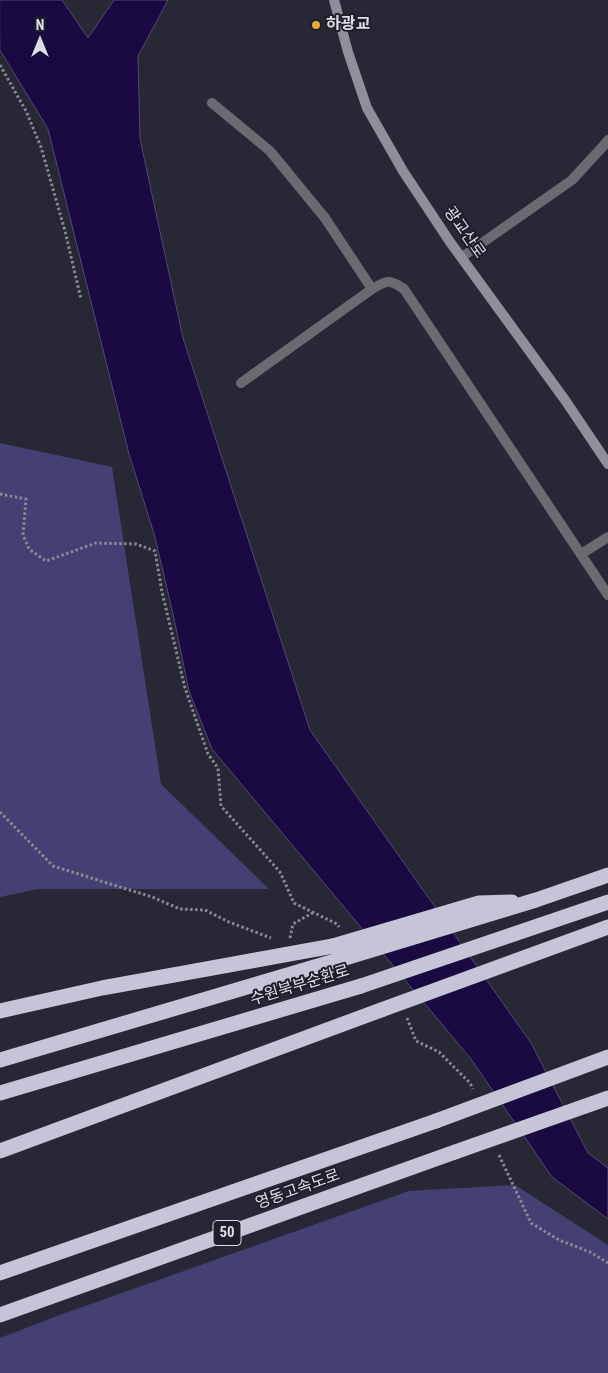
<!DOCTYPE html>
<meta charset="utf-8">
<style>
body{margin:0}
#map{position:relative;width:608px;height:1373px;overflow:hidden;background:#282735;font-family:"Roboto Condensed",sans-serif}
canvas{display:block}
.north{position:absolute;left:15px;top:15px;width:50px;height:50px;-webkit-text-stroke:4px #1f1e2b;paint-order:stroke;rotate:0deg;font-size:14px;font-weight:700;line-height:20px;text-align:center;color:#dddde6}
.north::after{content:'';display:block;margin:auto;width:18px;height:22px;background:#dddde6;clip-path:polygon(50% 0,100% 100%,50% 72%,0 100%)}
</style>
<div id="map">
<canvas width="608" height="1373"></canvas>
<div class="north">N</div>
</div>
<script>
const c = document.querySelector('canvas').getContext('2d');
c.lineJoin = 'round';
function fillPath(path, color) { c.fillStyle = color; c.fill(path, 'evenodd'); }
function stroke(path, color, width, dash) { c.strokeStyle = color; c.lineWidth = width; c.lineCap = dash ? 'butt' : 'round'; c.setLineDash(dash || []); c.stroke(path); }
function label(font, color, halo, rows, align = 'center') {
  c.font = font + ' "Roboto Condensed","Noto Sans KR",sans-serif'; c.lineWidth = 4; c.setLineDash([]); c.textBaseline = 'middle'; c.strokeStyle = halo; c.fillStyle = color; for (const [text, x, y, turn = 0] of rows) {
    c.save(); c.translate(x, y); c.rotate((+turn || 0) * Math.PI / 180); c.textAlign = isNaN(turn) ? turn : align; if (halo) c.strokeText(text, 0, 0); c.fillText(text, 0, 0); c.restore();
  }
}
fillPath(new Path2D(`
 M0,443L112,467L161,784L269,889H38L0,897Z
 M515,1185L608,1245V1373H0V1338L57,1316L409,1191Z`), '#454073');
const water = new Path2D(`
 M0,0H62L88,38L114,0H168L138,56L140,139L183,338L310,730L531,1043L588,1153L608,1168V1219L552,1177L471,1059L212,749L189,691L173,614L155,537L129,454L48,129L0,50Z`);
fillPath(water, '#190a42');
stroke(water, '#544973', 1);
stroke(new Path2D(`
 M0,65L26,111L41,147L65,231L81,299
 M0,494L26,499L23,535L29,549L46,561L96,543L136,544L155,551L162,592L185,688L208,754L218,768L221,806L280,872L294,903L337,924L339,927
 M0,812L53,866L152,897L180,909L205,910L229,922L271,938
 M290,938L293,924L314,912
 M407,1018L416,1041L439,1052L470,1083L473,1089
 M499,1155L531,1223L559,1240L590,1252L608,1263`), '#898994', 3, [2.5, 2.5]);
stroke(new Path2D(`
 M212,103L270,151L325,218L372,289
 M462,257L572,180L606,143L608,140
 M241,383L372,289C387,280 389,279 404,289L608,595
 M581,554L608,537`), '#6a6a71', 10);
stroke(new Path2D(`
 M334,0L348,52L367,108L403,171L450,242L565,400L608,464`), '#8f8f9a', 10);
stroke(new Path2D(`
 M0,1011L102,988L333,946
 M0,1060L345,958
 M0,1093L361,986
 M0,1151L381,1010
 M0,1273L436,1121
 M0,1315L455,1152`), '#c6c5d7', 15);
stroke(new Path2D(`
 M333,946L479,903L512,902
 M345,958L536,900L608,875
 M361,986L608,902
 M381,1010L608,927
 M436,1121L608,1057
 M455,1152L608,1098`), '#c6c5d7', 15);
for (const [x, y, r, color] of [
 [316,25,5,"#eaaa39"]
]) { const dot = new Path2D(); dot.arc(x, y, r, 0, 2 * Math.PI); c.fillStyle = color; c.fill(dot); stroke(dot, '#1f1e2b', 2); }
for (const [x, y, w] of [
 [227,1233,28]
]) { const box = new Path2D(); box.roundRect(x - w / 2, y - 12.5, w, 25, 4); c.fillStyle = '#1f1e2b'; c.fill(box); stroke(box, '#dddde6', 1); }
label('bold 15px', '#dddde6', null, [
 ["50",227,1233]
]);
label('bold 16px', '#dddde6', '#1f1e2b', [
 ["하광교",326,25]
], 'left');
label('16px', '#dddde6', '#1f1e2b', [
 ["광교산로",464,233,55],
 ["수원북부순환로",300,986,-17],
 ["영동고속도로",298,1190,-20]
]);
</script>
